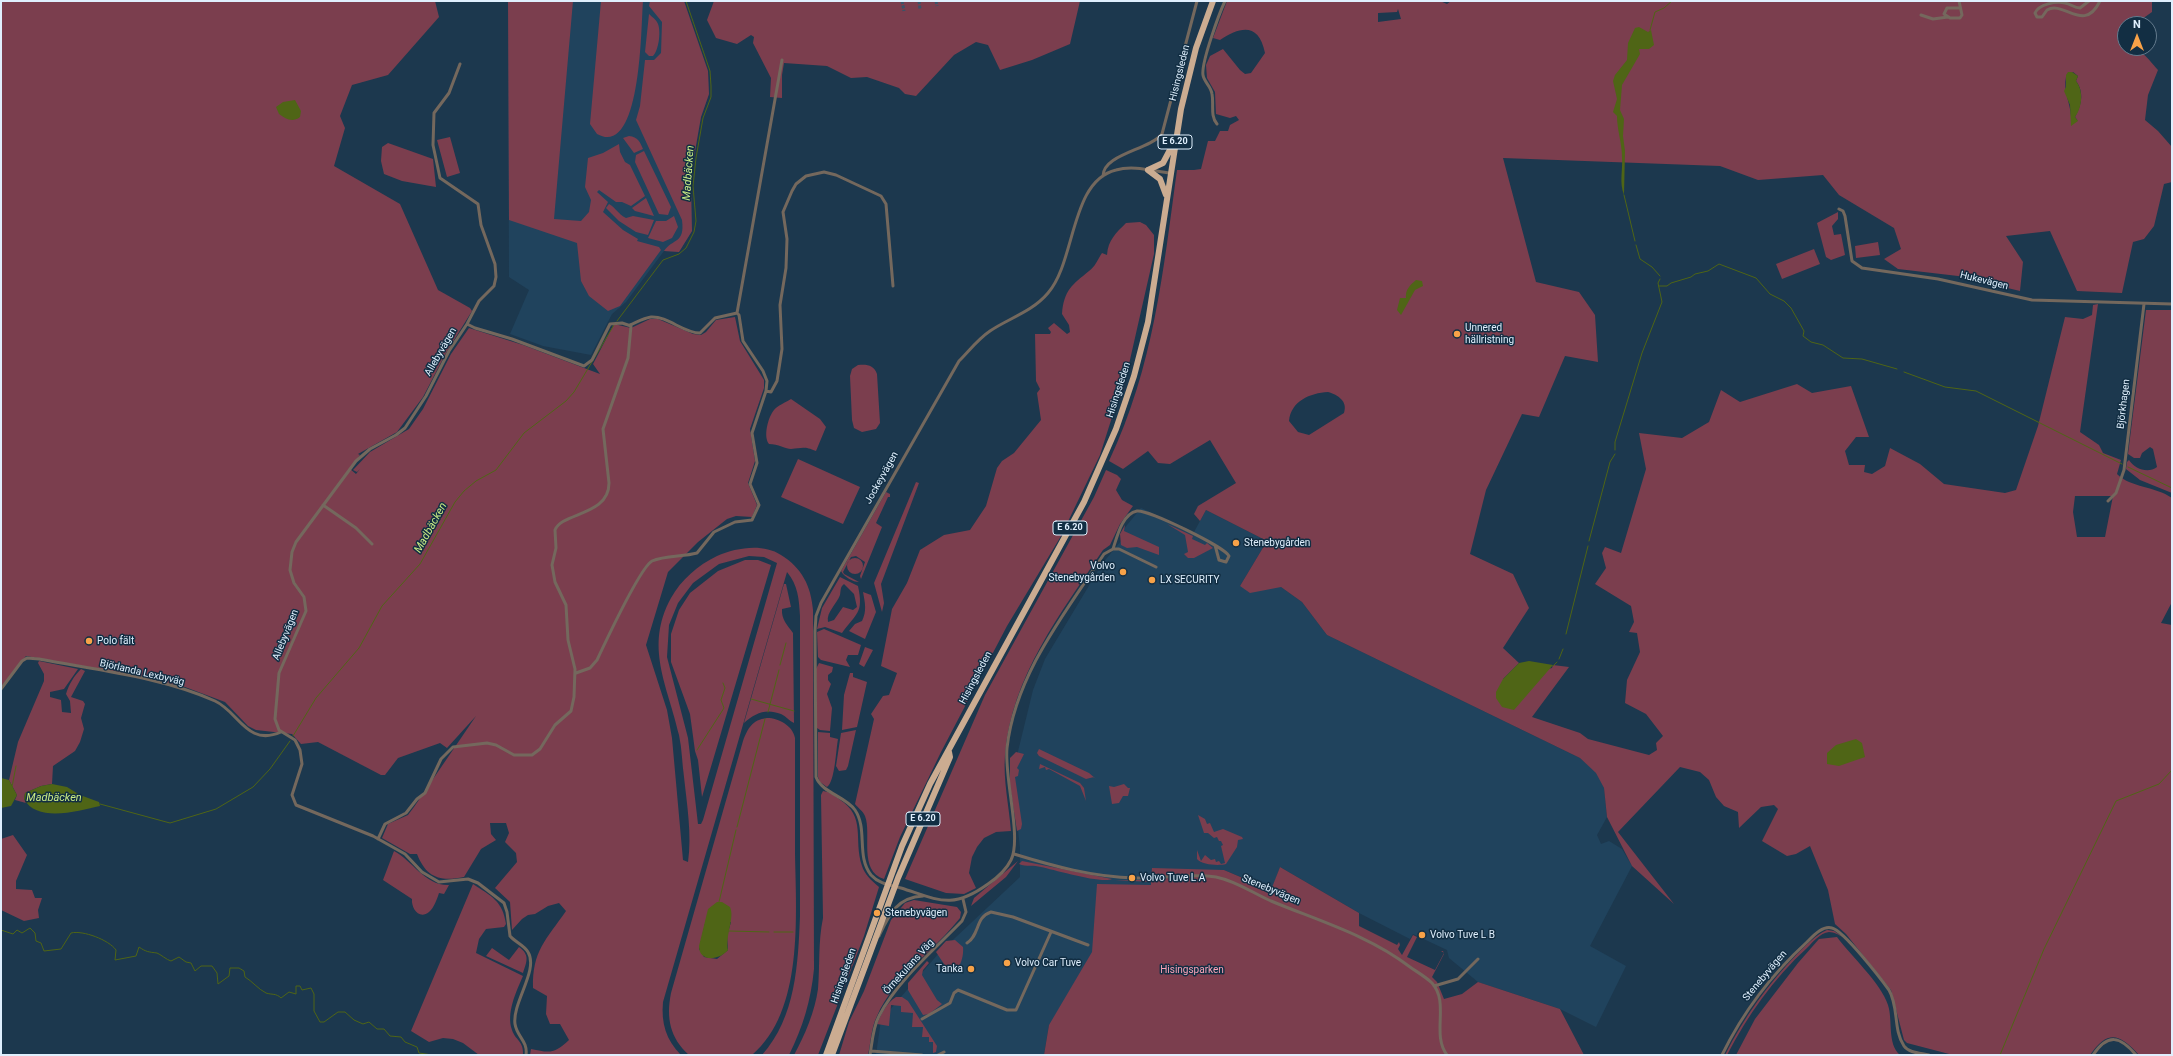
<!DOCTYPE html>
<meta charset="utf-8">
<style>
body{margin:0}
#map{position:relative;width:2173px;height:1056px;overflow:hidden;background:#1c384e;font-family:Roboto,sans-serif}
canvas{display:block}
.frame{position:absolute;inset:0;border:2px solid #dfeffd;pointer-events:none}
.north{position:absolute;left:2117px;top:16px;width:40px;height:40px;box-sizing:border-box;background:#122e43;border:1px solid #647b8d;border-radius:50%;rotate:0deg;font-size:11px;font-weight:700;line-height:16px;text-align:center;color:#dfeffd}
.north::after{content:'';display:block;margin:auto;width:14px;height:18px;background:#f7a248;clip-path:polygon(50% 0,100% 100%,50% 72%,0 100%)}
</style>
<div id="map">
<canvas width="2173" height="1056"></canvas>
<div class="frame"></div>
<div class="north">N</div>
</div>
<script>
const c = document.querySelector('canvas').getContext('2d');
c.lineJoin = 'round';
function fillPath(path, color) { c.fillStyle = color; c.fill(path, 'evenodd'); }
function stroke(path, color, width, dash) { c.strokeStyle = color; c.lineWidth = width; c.lineCap = dash ? 'butt' : 'round'; c.setLineDash(dash || []); c.stroke(path); }
function label(font, color, halo, rows, align = 'center') {
  c.font = font + ' Roboto,sans-serif'; c.lineWidth = 3; c.setLineDash([]); c.textBaseline = 'middle'; c.strokeStyle = halo; c.fillStyle = color; for (const [text, x, y, turn = 0] of rows) {
    c.save(); c.translate(x, y); c.rotate((+turn || 0) * Math.PI / 180); c.textAlign = isNaN(turn) ? turn : align; if (halo) c.strokeText(text, 0, 0); c.fillText(text, 0, 0); c.restore();
  }
}
fillPath(new Path2D(`
 M508,1H684L708,71L709,94L701,117L694,157L691,186L692,231L679,252L664,251L626,302L612,314L591,355L543,346L510,334L529,290L509,277Z
 M1141,508L1194,532L1206,510L1267,541L1240,586L1281,587L1302,602L1327,635L1580,758L1597,773L1604,788L1607,817L1597,835L1601,844L1609,841L1622,849L1632,866L1590,946L1626,966L1596,1027L1560,1009L1478,982L1449,958L1447,950L1413,934L1410,939L1359,913L1280,867L1272,890L1224,870L1148,924L1049,1025L1044,1055H876L881,1020L939,953L1020,877V848L1012,776L1033,690L1045,659L1102,564L1121,541L1123,530Z`), '#20435d');
fillPath(new Path2D(`
 M1,1H435L439,17L388,75L352,85L340,116L345,128L334,166L400,204L438,290L470,308L472,311L446,353L423,397L397,432L358,454L360,455L350,469L356,474L360,469L357,472L353,470L370,452L409,429L423,409L451,354L469,328L523,345L600,374L593,364L614,324L631,328L650,319H658L693,334L701,335L706,332L716,320L735,317L740,341L764,380V388L750,429L755,461L748,483L757,505L752,517L736,516L727,519L698,542L668,572L646,645L667,710L672,738L683,860L688,862C692,835 687,805 684,777C682,763 682,749 679,735C668,686 644,647 671,598C681,580 698,565 717,556C736,548 762,543 781,555C802,568 811,586 813,610L814,969C811,1000 803,1027 789,1055H762C796,1017 798,964 800,916V616C799,599 798,585 787,572L663,1002C661,1023 666,1040 681,1055H530L531,1049C550,1053 554,1054 569,1040L560,1024H550L546,1014L547,996L533,988C532,951 546,940 566,911L559,903L548,906L535,914L528,915L522,919L512,930L510,902L495,888L517,862L516,853L505,842L509,833L506,823H490L491,834L496,840L481,849L464,877C439,882 426,877 417,854H410L382,838L388,824L408,815L414,807L476,716L447,748L440,743L398,758L385,775H381L318,742L301,744L292,734L256,730L248,726L225,702L185,687L152,680V678L26,656L1,687ZM749,556L764,557L777,563L703,820L701,824H698L688,738L667,657L669,625L678,603L693,583L719,564Z
 M508,1H573L554,219L581,221L589,212L591,200L585,187L588,158L603,153L619,144L620,152L625,162L630,165L645,196L631,206L622,202H616L599,190L597,192L608,202L603,212L623,230L638,239L637,241L659,247L661,250L620,306L608,311L589,296L581,281L577,243L509,220Z
 M601,1H643C641,24 642,159 597,134L590,124Z
 M650,1H684L708,71L709,94L701,117L694,157L691,186L692,231L679,252L664,251C673,238 685,244 682,220L636,120L640,106L645,60H654L661,53L662,22L649,6Z
 M714,1H1080L1070,44L1032,60L1000,70L988,45L976,42L954,55L916,96L905,94L899,88L867,77L851,78L827,66L784,63L782,75V98L770,97L771,78L753,43L754,37L751,35L737,44L716,38L707,20Z
 M1227,1H1440L1447,4L1451,1H2152V12L2135,24H2125V29L2120,31V35L2125,42V48C2142,48 2147,58 2158,70L2148,95L2145,120L2158,131L2172,147V182L2164,184L2154,226L2144,239L2133,242L2122,293L2077,291L2050,231L2006,236L2023,262L2020,291L1958,276L1898,269L1884,259L1901,249L1894,228L1839,195L1823,175L1758,180L1720,166L1503,158L1536,282L1579,292L1595,315L1598,362L1565,356L1539,417L1522,414L1486,490L1470,554L1513,574L1529,608L1503,648L1519,663L1503,679L1552,668L1553,665L1569,667L1532,717L1580,733L1588,739L1649,755L1657,750L1656,743L1663,736L1646,714L1625,703L1627,680L1640,652L1637,633L1629,632L1634,622L1631,606L1595,584L1606,568L1602,553L1605,547L1621,553L1646,469L1639,433L1682,438L1709,422L1721,390L1740,402L1797,384L1812,393L1851,386L1869,437H1856L1845,451L1849,465H1865L1864,472L1872,474L1885,466L1890,448L1920,464L1944,484L2005,493L2016,490L2038,426L2065,317L2083,319L2092,315L2093,305L2098,304L2080,432L2099,445L2103,453L2121,460L2117,474C2131,488 2155,486 2172,498V602L2161,623L2172,625V1055H2139C2120,1034 2108,1029 2090,1055H1953L1907,1043L1904,1040L1891,990L1846,934L1835,924L1828,890L1810,846L1796,854L1787,856L1762,841L1778,809L1774,805L1761,807L1739,828L1738,812L1724,806L1716,797L1709,780L1700,772L1680,767L1618,832L1674,904L1632,866L1607,817L1604,788L1596,773L1580,758L1327,635L1302,602L1281,587L1250,593L1240,586L1267,541L1206,510L1200,521L1194,514L1198,506L1236,483L1210,440L1170,464L1158,463L1148,451L1123,469L1109,461C1154,366 1163,272 1177,170H1194L1201,169L1208,141H1215L1220,131H1228L1230,125L1239,120L1236,116L1230,118L1216,114L1215,92L1207,78L1206,65L1210,56L1223,49L1240,70L1245,74L1251,73L1265,53C1259,23 1241,26 1220,40L1213,38ZM1398,9L1401,19L1378,22V13L1397,12ZM2073,72L2078,76L2076,81C2085,93 2081,106 2075,117L2078,121L2071,116C2070,102 2063,91 2066,77ZM1328,392C1338,395 1348,401 1344,413L1309,435L1298,432L1289,421C1291,401 1310,393 1328,392ZM2075,496H2113L2105,537H2077L2073,512Z
 M649,14C652,17 656,19 658,24C661,31 659,50 653,56H649L645,52Z
 M629,136C638,137 640,142 643,149L634,153L623,138Z
 M450,137L460,173L447,177L437,140Z
 M388,143L433,159L436,187L402,181L384,174L381,161L382,147Z
 M644,151L671,207L668,215L659,214L635,162L636,155Z
 M646,198L654,216L635,211L632,208Z
 M609,204C616,208 618,214 626,218L633,216L654,220L648,235L636,232L619,221L606,208Z
 M1838,212V219L1832,226L1834,235L1841,234L1845,255L1831,260L1826,257L1817,223Z
 M674,216L678,227L672,238L663,242L648,238L656,221H666Z
 M1140,222L1146,225L1154,235V254L1122,395L1113,414L1100,455L1061,536L1007,626L941,752L900,837L884,879C858,871 872,834 865,816C863,811 858,808 855,804L874,719L871,714L883,696L889,695L897,673L881,666L892,609L907,583L920,550L944,535L970,530L986,506L997,468L1002,461L1014,453L1041,420L1037,393L1040,389L1036,381L1035,334H1050L1051,332L1048,328L1054,323L1067,334L1070,332L1069,325L1062,314C1064,290 1072,285 1089,271C1095,267 1098,259 1102,253L1107,255C1108,240 1116,233 1126,223Z
 M1878,242L1880,255L1856,258L1855,246Z
 M1814,249L1820,264L1782,279L1776,264Z
 M2146,310H2172V493L2140,480L2126,469L2127,462L2129,460C2135,469 2148,474 2157,467L2153,449L2150,447L2142,453L2140,458H2134L2128,454Z
 M858,365C867,364 874,365 877,374L880,423L876,429L862,432L854,428L852,420L850,376L852,369Z
 M791,399L820,419L826,427L816,451C804,446 802,448 791,449C786,449 778,444 769,444C763,437 768,417 774,410C777,406 786,402 791,399Z
 M798,459L860,487L843,524L781,497Z
 M1106,470L1117,475L1121,479L1116,490L1122,500L1133,506L1120,524L1110,545L1103,550C1061,613 1011,677 1005,755C1003,780 1009,806 1011,831L996,832L984,838L977,847L972,857L969,873L976,888L964,894L946,893L905,879L985,695L1094,497Z
 M916,482L919,483L881,584L884,603L882,612L874,583Z
 M886,492L890,494V497H888L876,523L882,527L861,579L860,576L865,562L856,556L851,557L843,572L844,574L859,582C853,582 844,577 841,571Z
 M1167,524L1193,536L1192,539L1205,545L1207,543L1213,548L1194,558H1188L1184,554L1188,552L1185,535Z
 M1125,525L1124,531L1159,547V555L1137,547L1127,548L1121,545L1120,534Z
 M847 566a8 8 0 1 1 16 0a8 8 0 1 1-16 0Z
 M745,560H758L771,565L702,797L698,760L695,751L690,714L671,662V634L679,610L690,593L718,571Z
 M840,577L858,586C864,614 856,613 842,633L825,627L817,629L822,608ZM844,584L854,594L857,607L853,610L843,607L834,620L828,622C826,612 837,604 840,595C841,590 840,587 844,584Z
 M784,584H786L791,607L782,609C781,619 788,626 793,633L794,723C789,721 786,716 781,714C766,708 755,713 744,723Z
 M863,592L871,595L876,612L865,639L849,631L855,624L862,621C867,611 865,603 863,592Z
 M824,629L861,645L858,655H848L846,660L850,667L821,660L818,657L817,632Z
 M865,647L873,650L864,667L859,664Z
 M39,661L78,669L64,689L50,692V697L61,700L62,712L71,713L70,701L66,694C69,684 74,676 81,669L85,671L71,697L83,701L85,704L81,718L84,729L80,742L75,751L53,766L52,784L41,786L25,793L24,799L26,803L15,800L17,795L9,780L18,742L44,681V674L38,663Z
 M819,663L833,667L832,672L828,675V680L831,684L827,694L832,708L830,731L820,730L817,728L816,669Z
 M850,673H853V677L867,682L857,727L842,730L844,695Z
 M767,718C779,718 793,726 795,738C795,776 795,815 795,853C796,916 804,1011 752,1055H689C670,1038 666,1018 671,993L743,741C748,728 752,720 767,718ZM731,922L727,936L728,950L717,959L704,957L699,949L705,924Z
 M856,730L848,766L846,770L839,771L836,766L841,733Z
 M818,732L830,733V737L838,739C836,749 835,782 827,787L820,782L818,777Z
 M1039,749L1089,773L1096,779L1094,777L1086,779L1039,756L1037,753Z
 M1016,752L1024,754L1017,768L1019,770L1018,776L1015,777L1022,824L1021,829L1017,831L1010,786V758Z
 M1040,764L1080,783L1084,788L1086,801L1080,786L1049,769L1046,770L1045,767L1039,769Z
 M1124,784L1128,788H1130L1128,796H1123L1119,803L1112,804L1109,786L1114,787Z
 M823,791C830,792 834,795 839,799C867,817 853,839 862,866C865,875 871,880 879,887L864,936L818,1055H794C805,1035 815,1011 818,989C820,965 818,942 823,918L821,795Z
 M1198,815L1205,819L1207,824L1210,823L1214,832L1223,829L1242,837L1243,839L1238,840L1237,847L1226,864C1219,866 1202,865 1197,859V850L1201,861L1205,855L1211,860L1215,859L1216,862L1219,861L1221,864L1225,863L1221,846L1223,845L1221,841H1219L1217,837L1214,838L1208,833H1204Z
 M13,835L27,855L16,881V889L32,890L35,898H42L38,910L39,918L24,921L1,910V839Z
 M394,851C413,861 425,886 449,885L444,894L439,893C437,899 434,908 429,912C419,920 411,908 412,899L383,880Z
 M1018,861L1006,877L971,906L974,898Z
 M1022,861L1112,879C1102,884 1055,870 1041,867C1034,865 1026,867 1019,864Z
 M1280,867L1359,913V926L1397,945L1399,942L1400,945L1398,949L1402,955L1413,935L1417,937L1407,957L1435,970L1444,953L1441,951H1443L1444,954L1432,977L1437,982L1444,999L1462,994L1478,982L1560,1009L1584,1055H1044L1049,1025L1092,952L1097,884L1151,885V882L1115,880H1151L1152,868L1224,870L1271,890Z
 M473,884C491,896 503,901 506,924L504,927L486,929L479,939L476,953L523,976C516,992 506,1013 512,1030C515,1040 524,1041 523,1055H479L463,1043L453,1039L443,1038L429,1042L411,1031Z
 M914,900L957,907L961,912L960,918C934,951 894,977 877,1016C871,1028 871,1042 868,1055H839L849,1022L864,991L891,920L905,903Z
 M1827,930L1834,931L1843,937C1839,935 1834,932 1829,932C1820,933 1813,942 1807,948C1773,979 1748,1015 1727,1055H1725C1744,1017 1768,984 1798,953C1806,945 1816,935 1827,930Z
 M1837,937C1851,956 1881,983 1888,1005C1893,1020 1887,1044 1900,1055H1736L1755,1019L1798,963L1819,939Z
 M955,940L963,947C964,957 960,971 950,973L936,952L946,941Z
 M519,947C530,955 527,961 523,973L486,956L492,948L509,960Z
 M927,961L929,963L923,970L922,975L937,1000L942,1004L929,1014L923,1015L908,990V983Z
 M896,997H902L908,1001L937,1046L936,1052L933,1053V1042H929V1037H922L923,1027H912L913,1013L901,1012V1006L891,1005L889,1026L877,1024C881,1015 886,1003 896,997Z`), '#7b3e4e');
fillPath(new Path2D(`
 M1639,27L1648,32L1651,30L1654,45L1649,49H1639L1640,54L1622,85L1620,110L1624,119L1623,136L1625,151L1624,195C1619,182 1623,170 1622,157C1622,143 1617,130 1617,116L1613,112L1617,99L1613,81L1615,75L1627,60L1628,43L1635,28Z
 M2068,72H2072L2078,76L2076,81C2084,91 2082,108 2075,117L2078,121L2071,126L2070,105L2064,91L2066,87V75Z
 M295,100L301,111L300,117C292,123 286,119 279,114L276,107L283,102Z
 M1416,280L1422,281L1423,286L1415,290L1401,315L1397,310L1400,298H1406C1405,290 1410,285 1416,280Z
 M1529,661L1553,665L1514,710L1502,707L1496,698V692L1503,679L1519,663Z
 M1856,739L1862,743L1865,757L1839,766L1827,764V753L1836,745Z
 M1,778L9,780L17,795L11,806L1,808Z
 M52,784L67,787L80,795L99,802L100,806C78,811 37,823 24,799L25,793L41,786Z
 M717,902H722L730,907C735,918 725,935 728,950C720,960 699,963 699,946L708,909Z`), '#4f6516');
stroke(new Path2D(`
 M1650,30L1655,12L1664,8L1672,1
 M1624,195L1635,241
 M1636,245L1640,259L1652,267L1660,276
 M1659,286H1667L1671,283L1691,277L1695,274L1708,271L1719,264L1756,278L1770,294L1784,301L1791,308L1804,331L1803,336L1811,342L1823,345L1843,358L1862,359L1897,369
 M617,321L663,260L679,254L686,248L694,232L696,221L693,186L696,158L703,118L711,97V86L710,71L686,1
 M1904,372L1945,387L1976,391L2122,464
 M1615,450V442L1642,353L1662,302L1658,283L1660,279
 M2128,467L2172,488
 M1589,541L1610,462L1615,454
 M1566,634L1588,546
 M1559,659L1563,649
 M780,665L786,643
 M1553,666L1557,662
 M751,699L794,711
 M768,712L779,670
 M293,736L316,698L359,648L382,606L420,564L455,502L464,491L476,481L496,470L524,433L566,401L574,392L614,325
 M697,750L724,708L721,700L725,688L723,683
 M12,787L16,766
 M100,804L170,823L216,809L253,787L270,769L290,741
 M737,827L765,719
 M719,902L736,830
 M1,930L13,934L17,930L22,933L30,928L35,933L36,941L41,943L44,951L61,949L71,933C83,930 109,940 116,950L115,960L136,956L139,947C146,952 149,952 157,953C160,954 167,960 171,961L179,957L186,962L191,963L195,971L201,966H212L217,973L218,984L229,976L230,968H239L244,971L245,977C252,981 258,989 266,993C272,995 276,993 281,998L289,992L296,994V986H300L302,990L311,988L314,994V1011L320,1022H324L338,1012H345L354,1020L363,1024L369,1022L377,1029H384L390,1036L401,1037L405,1042L417,1047L419,1053L432,1055
 M729,931L769,932
 M774,932H793
 M2000,1055L2044,949L2116,801L2159,784L2172,770`), '#4f6516', 1);
stroke(new Path2D(`
 M902,1L904,11
 M919,1L920,9
 M936,1L937,6`), '#395368', 3, [3, 1.5]);
stroke(new Path2D(`
 M2089,1L2080,8C2074,8 2071,4 2065,3C2056,1 2039,4 2035,13L2037,17H2042L2047,10C2064,0 2084,34 2100,1
 M1959,8H1947L1944,14L1950,18H1960L1962,15L1959,1
 M1921,15L1933,19L1948,17
 M460,64L449,93L434,113L433,145L440,178L478,204L481,225L495,264L496,277L494,286L479,301L467,324L449,351L426,396L405,428L396,435L370,449L356,461L296,542L292,552L290,570L294,583L304,597L306,611L279,673L275,719L279,730L295,740L300,750L302,764L292,795L296,805L373,836L405,854L422,872L439,882L468,879L478,883L504,903L507,912L510,936C515,942 524,945 528,952C539,970 512,1003 515,1024C517,1037 528,1041 526,1055
 M1217,124C1210,116 1214,104 1212,94C1211,86 1204,82 1203,75C1201,63 1219,14 1225,1
 M1103,176C1103,154 1149,150 1162,134L1197,1
 M1839,209L1843,211L1845,216L1852,261L1862,268L1938,279L2032,300L2172,304
 M737,313L782,60
 M766,391L771,392L777,381L782,349L780,305L786,268L787,239L783,212L792,191L796,184L806,176L824,172L836,175L881,196L886,204L893,286
 M2108,501L2116,493L2124,470L2144,304
 M323,505L356,528L372,544
 M1113,549C1117,537 1122,514 1137,511C1147,509 1225,547 1229,556L1226,562L1219,560L1215,545
 M1156,567L1119,549H1113L1104,554C1065,613 1015,675 1007,748C1004,778 1022,838 1011,860C1006,870 997,878 988,884C952,910 939,900 901,888C890,885 879,884 871,875C856,856 868,829 855,810C845,796 822,793 816,777L815,631L816,616L821,603L959,361C969,351 978,339 990,331C1009,318 1032,312 1048,293C1076,261 1070,181 1116,170C1133,165 1153,171 1170,173
 M576,673L590,668L597,660C605,643 640,568 652,561C665,555 683,557 697,553L714,532L735,522L752,520L759,505L750,484L757,463L752,433L766,391L767,381L763,371L743,341L739,315L737,313L715,318L700,333C683,333 668,316 651,317C644,318 637,322 630,325
 M1,689L22,661L27,658L39,659C96,670 162,677 215,701C239,712 247,747 281,732
 M378,839L385,824L406,813L417,799L425,793L441,759L453,747L487,743L496,745L514,755H532L540,749L555,725L571,711L574,697L575,669L568,640L566,605L555,582L552,565L556,548L555,530C562,512 609,516 609,483L603,429L628,358L631,326L622,323L610,324L592,360L584,366L512,339L475,328L467,324
 M1014,854C1053,866 1093,877 1135,878C1161,879 1190,873 1216,877C1236,881 1253,893 1271,901C1319,921 1368,935 1410,967C1417,972 1426,977 1432,983C1450,1003 1431,1034 1447,1055
 M879,936C889,915 897,897 923,896
 M967,943C980,935 975,917 991,912L1013,917L1088,945
 M1434,986L1458,979L1478,959
 M922,1019L950,1003L954,993L958,990L1007,1010H1016L1051,932
 M871,1051L922,1055
 M870,1055C872,1043 873,1027 879,1016C897,981 935,949 962,921L966,912L963,899
 M938,1055L944,1052
 M1722,1055C1743,1012 1772,974 1807,942C1813,936 1823,925 1832,928C1844,931 1881,979 1889,990C1899,1007 1893,1030 1904,1046C1909,1053 1920,1053 1929,1055
 M2093,1055C2108,1033 2120,1036 2136,1055`), '#74685d', 3);
stroke(new Path2D(`
 M1148,170L1163,163L1172,146
 M1148,170L1160,179L1166,195
 M826,1055L902,846L930,784L1084,502L1116,429L1134,376L1148,322L1181,109L1196,48L1213,1
 M832,1055L898,878L950,757L949,752`), '#cbac91', 6);
for (const [x, y, r, color] of [
 [1457,334,4,"#f7a248"],
 [1236,543,4,"#f7a248"],
 [1123,572,4,"#f7a248"],
 [1152,580,4,"#f7a248"],
 [89,641,4,"#f7a248"],
 [1132,878,4,"#f7a248"],
 [877,913,4,"#f7a248"],
 [1422,935,4,"#f7a248"],
 [1007,963,4,"#f7a248"],
 [971,969,4,"#f7a248"]
]) { const dot = new Path2D(); dot.arc(x, y, r, 0, 2 * Math.PI); c.fillStyle = color; c.fill(dot); stroke(dot, '#122e43', 1.5); }
for (const [x, y, w] of [
 [1175,142,34],
 [1070,528,34],
 [923,819,34]
]) { const box = new Path2D(); box.roundRect(x - w / 2, y - 7, w, 14, 3); c.fillStyle = '#122e43'; c.fill(box); stroke(box, '#dfeffd', 1); }
label('bold 9px', '#dfeffd', null, [
 ["E 6.20",1175,142],
 ["E 6.20",1070,528],
 ["E 6.20",923,819]
]);
label('10px', '#dfeffd', '#122e43', [
 ["Hisingsleden",1180,73,-76],
 ["Hukevägen",1984,281,14],
 ["Allebyvägen",441,352,-60],
 ["Hisingsleden",1119,390,-72],
 ["Björkhagen",2124,404,-83],
 ["Jockeyvägen",882,478,-61],
 ["Allebyvägen",286,635,-68],
 ["Björlanda Lexbyväg",142,673,13],
 ["Hisingsleden",976,678,-62],
 ["Stenebyvägen",1271,890,23],
 ["Örnekulans Väg",909,967,-48],
 ["Hisingsleden",844,976,-71],
 ["Stenebyvägen",1765,976,-50]
]);
label('10px', '#dfeffd', '#122e43', [
 ["Unnered",1465,328],
 ["hällristning",1465,340],
 ["Stenebygården",1244,543],
 ["Volvo",1115,566,"right"],
 ["Stenebygården",1115,578,"right"],
 ["LX SECURITY",1160,580],
 ["Polo fält",97,641],
 ["Volvo Tuve L A",1140,878],
 ["Stenebyvägen",885,913],
 ["Volvo Tuve L B",1430,935],
 ["Volvo Car Tuve",1015,963],
 ["Tanka",963,969,"right"]
], 'left');
label('10px', '#fba3b8', '#122e43', [
 ["Hisingsparken",1192,970]
]);
label('italic 11px', '#cbec85', '#122e43', [
 ["Madbäcken",689,173,-86],
 ["Madbäcken",431,528,-61],
 ["Madbäcken",54,798]
]);
</script>
